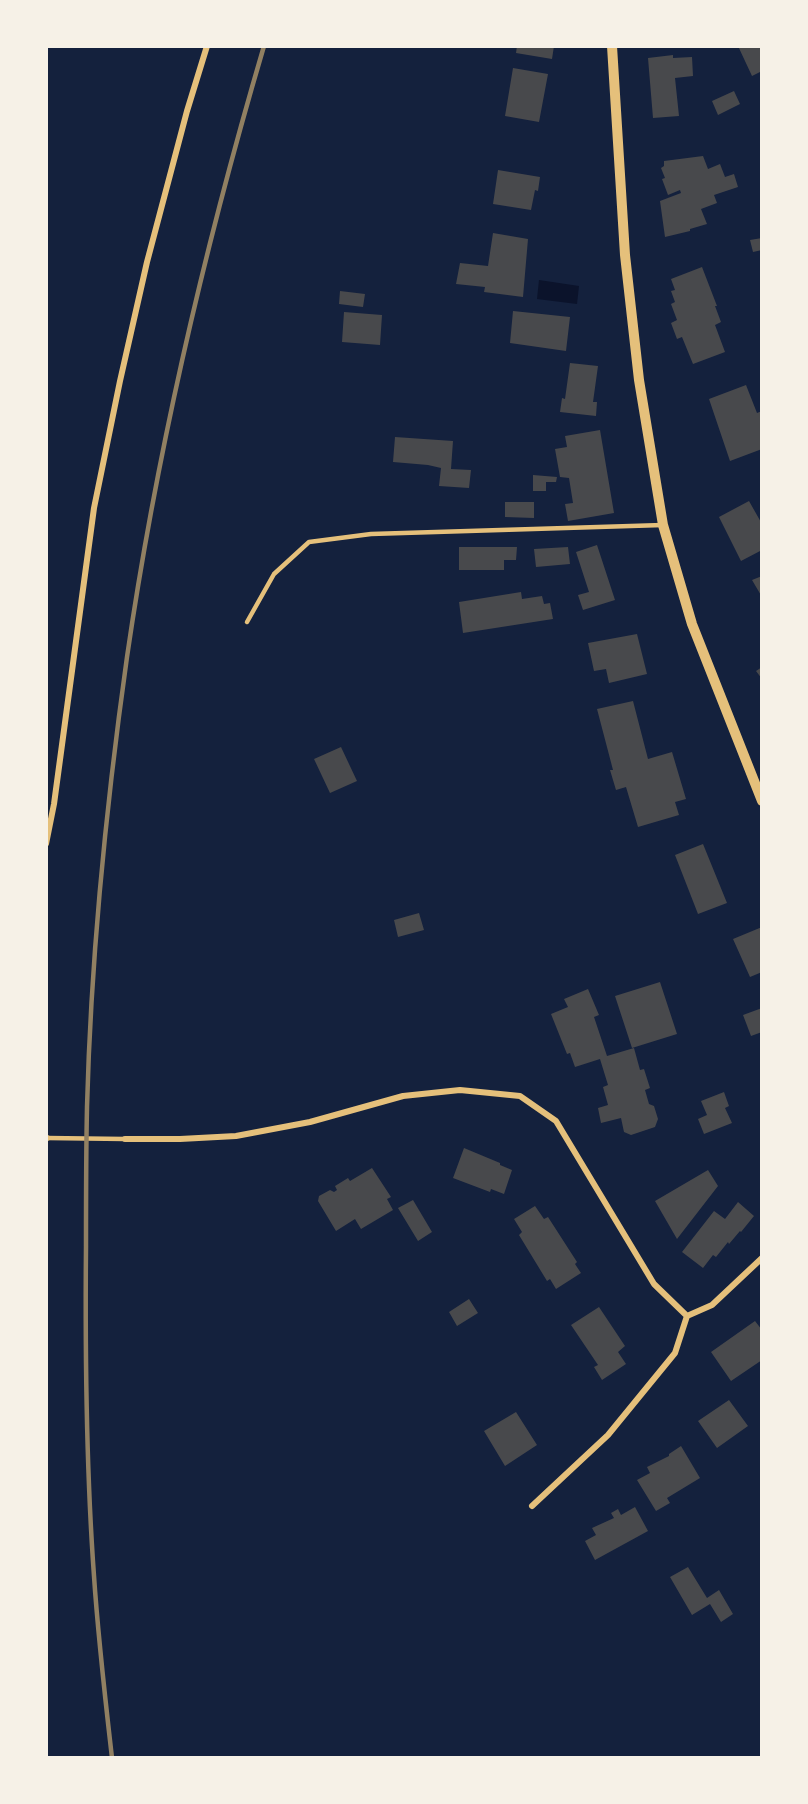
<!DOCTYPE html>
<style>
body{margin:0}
#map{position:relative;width:808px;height:1804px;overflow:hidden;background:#14213d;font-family:"Archivo Narrow",sans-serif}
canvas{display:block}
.frame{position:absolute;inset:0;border:48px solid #f6f1e7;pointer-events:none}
</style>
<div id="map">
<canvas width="808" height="1804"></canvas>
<div class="frame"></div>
</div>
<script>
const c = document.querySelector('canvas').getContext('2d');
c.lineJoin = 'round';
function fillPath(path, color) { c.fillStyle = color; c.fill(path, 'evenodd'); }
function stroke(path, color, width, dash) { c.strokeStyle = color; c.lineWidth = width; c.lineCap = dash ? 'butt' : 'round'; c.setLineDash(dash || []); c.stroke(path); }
fillPath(new Path2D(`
 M539,280L579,286L577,304L537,299Z`), '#0b132b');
fillPath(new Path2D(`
 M517,46H554L552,59L516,53Z
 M738,46H762V71L752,76Z
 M673,55V58L692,57L693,76L675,78L679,116L653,118L648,58Z
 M513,68L548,74L539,122L505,116Z
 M734,91L740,104L718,115L712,101Z
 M703,156L708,169L720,164L725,177L734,174L738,187L714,195L717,203L701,209L707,224L690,229V231L665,237L660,201L681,193L680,190L668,195L662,179L665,178L661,168L664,166V161Z
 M498,170L540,177L538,191L535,190L531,210L493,204Z
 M493,233L528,239L523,297L484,292L485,287L456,284L460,263L488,266Z
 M762,238V250L753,252L750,240Z
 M702,267L717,306H715L721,322L715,325L725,352L693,364L682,337L677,339L671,323L677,320L671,304L675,302L671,291L675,290L671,279Z
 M340,291L365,294L363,307L339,304Z
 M513,311L570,317L566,351L510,343Z
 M344,312L382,315L380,345L342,342Z
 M570,363L598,366L593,402H597L596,416L560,412L562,398L565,399Z
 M746,385L757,413L762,411V449L730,461L709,399Z
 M600,430L614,513L568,521L565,504L573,503L569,478L560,477L555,449L567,447L565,436Z
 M395,437L453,441L451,469L471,470L469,488L439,486L441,468L428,465L393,462Z
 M533,475L557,477L556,482H546V491H533Z
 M749,501L762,524V550L741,561L719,517Z
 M505,502H534V518L505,517Z
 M597,545L615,600L583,610L578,595L589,592L576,552Z
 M459,547H517L516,560H504V570H459Z
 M568,547L570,564L536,567L534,549Z
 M762,576V597L752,580Z
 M521,592L522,599L542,596L544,604L550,603L553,619L463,633L459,602Z
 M637,634L647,674L609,683L606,669L594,671L588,643Z
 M762,667V679L756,671Z
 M633,701L648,759L672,752L686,799L675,802L679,815L638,827L626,787L616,790L610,770H613L597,709Z
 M341,747L357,781L330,793L314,759Z
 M703,844L727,903L698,914L675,855Z
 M419,913L424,930L398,937L394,920Z
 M762,927V972L750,977L733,939Z
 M660,982L677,1034L632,1048L615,996Z
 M588,989L599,1015L594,1017L607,1056L634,1048L640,1070L644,1069L650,1088L645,1090L649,1104L654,1106L658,1119L655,1127L631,1135L624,1132L621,1118L601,1123L598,1108L608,1105L603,1087L608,1085L600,1059L575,1067L570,1053L567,1054L551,1014L568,1007L564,999Z
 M762,1008V1032L751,1036L743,1015Z
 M724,1092L729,1106L725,1108L732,1123L704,1134L698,1119L707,1115L701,1101Z
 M464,1148L500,1163V1165L512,1170L504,1194L491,1189L490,1192L453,1178Z
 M372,1168L391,1197L387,1199L393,1210L361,1229L355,1219L336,1231L318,1201L319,1196L330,1190L334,1192L337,1190L335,1186L348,1178L350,1181Z
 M708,1170L718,1186L677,1239L655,1201Z
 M413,1200L432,1232L418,1241L398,1208Z
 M738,1202L754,1216L741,1232L740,1231L729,1244L728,1242L716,1257L713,1255L703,1268L682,1252L714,1211L725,1219Z
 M535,1206L544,1219L548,1217L577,1262L575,1264L581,1273L556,1289L550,1279L547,1281L519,1235L522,1232L514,1219Z
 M469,1299L478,1313L457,1326L449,1312Z
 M599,1307L625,1346L618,1352L626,1364L602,1380L594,1367L598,1365L571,1325Z
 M755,1321L762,1330V1360L731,1381L711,1352Z
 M729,1400L748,1426L717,1448L698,1421Z
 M516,1412L537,1445L505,1466L484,1431Z
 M681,1446L700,1478L667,1498L670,1503L656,1511L637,1480L650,1473L647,1467L669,1456V1454Z
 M635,1507L648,1531L595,1560L585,1541L596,1535L592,1528L614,1518L611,1513L618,1509L621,1515Z
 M688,1567L707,1598L719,1590L733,1614L721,1622L710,1604L692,1615L670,1577Z`), '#48494c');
stroke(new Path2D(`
 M247,622L274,574L309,542L371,534L663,525
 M47,1138L125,1139`), '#e5c07b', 4.5);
stroke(new Path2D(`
 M46,844L54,804L94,508L120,381L147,262L187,111L207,46
 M46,1138H47
 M125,1139H180L236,1136L310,1122L403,1096L460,1090L520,1096L556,1121L654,1284L687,1316L712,1305L762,1258
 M532,1506L608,1435L675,1353L687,1316`), '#e5c07b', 6);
stroke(new Path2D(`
 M612,46L625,255L639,380L663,525L692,624L762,801`), '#e5c07b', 10);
stroke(new Path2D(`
 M112,1758C105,1697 98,1637 94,1576C86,1466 85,1356 86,1246C86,1199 86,1153 87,1107C91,956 106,806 127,657C157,451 205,246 264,46`), '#918062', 4.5);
</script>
